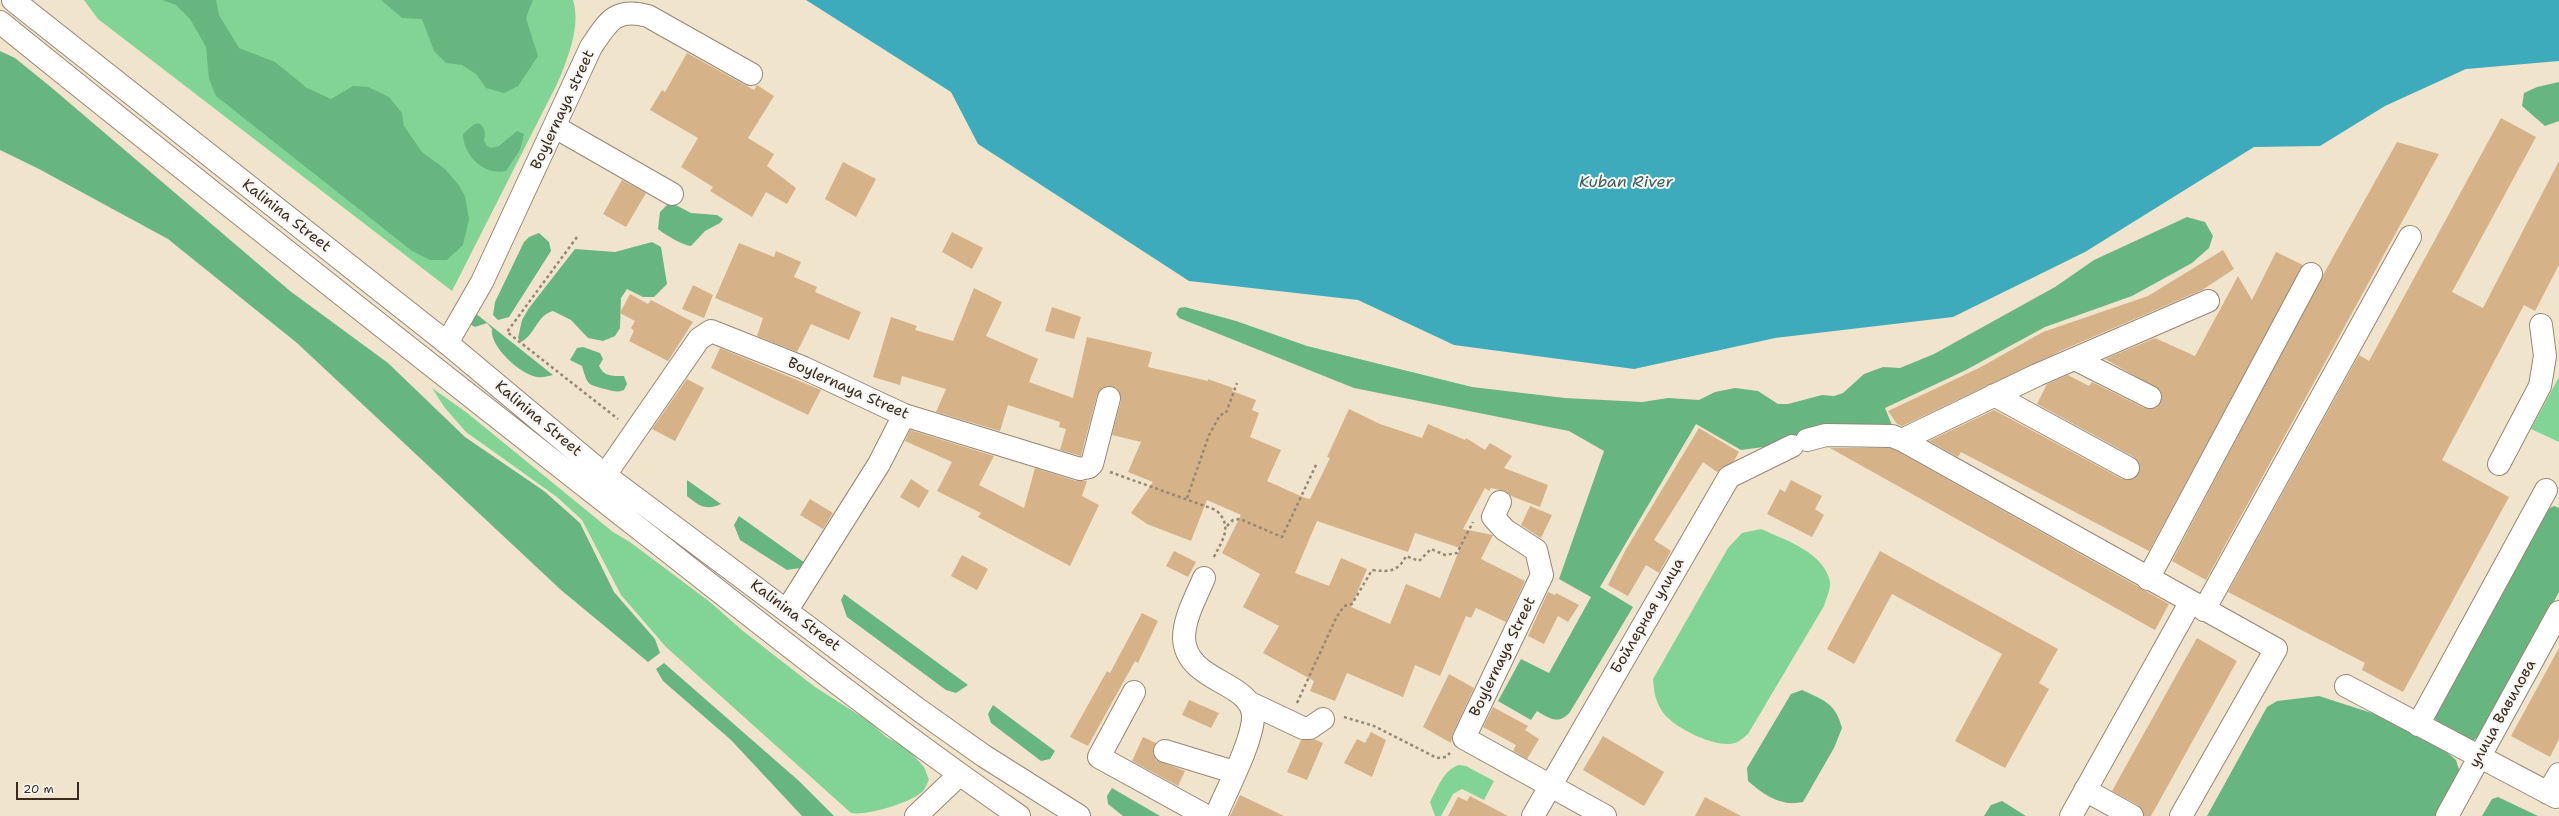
<!DOCTYPE html>
<meta charset="utf-8">
<style>
body{margin:0}
#map{position:relative;width:2559px;height:816px;overflow:hidden;background:#f1e4cc;font-family:"Shantell Sans",sans-serif}
canvas{display:block}
.scale{position:absolute;left:16px;top:782px;width:63px;height:18px;box-sizing:border-box;border:2px solid #3b2a1e;border-top:0;padding-left:5px;font-size:12px;line-height:14px;white-space:nowrap;color:#3b2a1e;-webkit-text-stroke:3px #f6f6f2;paint-order:stroke}
</style>
<div id="map">
<canvas width="2559" height="816"></canvas>
<div class="scale">20 m</div>
</div>
<script>
const c = document.querySelector('canvas').getContext('2d');
c.lineJoin = 'round';
function fillPath(path, color) { c.fillStyle = color; c.fill(path, 'evenodd'); }
function stroke(path, color, width, dash) { c.strokeStyle = color; c.lineWidth = width; c.lineCap = dash ? 'butt' : 'round'; c.setLineDash(dash || []); c.stroke(path); }
function label(font, color, halo, rows, align = 'center') {
  c.font = font + ' "Shantell Sans",sans-serif'; c.lineWidth = 4; c.setLineDash([]); c.textBaseline = 'middle'; c.strokeStyle = halo; c.fillStyle = color; for (const [text, x, y, turn = 0] of rows) {
    c.save(); c.translate(x, y); c.rotate((+turn || 0) * Math.PI / 180); c.textAlign = isNaN(turn) ? turn : align; if (halo) c.strokeText(text, 0, 0); c.fillText(text, 0, 0); c.restore();
  }
}
fillPath(new Path2D(`
 M84,0H573C581,26 568,58 558,82L452,291L98,19Z
 M2559,377V442L2531,429Z
 M432,388L466,412L613,532L630,542L710,602L743,631L815,687L870,722L886,737L907,748L924,767L929,780C927,783 926,788 923,791C912,803 865,816 851,813L666,647L621,595L582,520L557,497L466,432L445,408Z
 M1761,529C1785,540 1824,552 1830,582C1831,588 1826,599 1824,606L1748,734C1744,737 1740,741 1735,743C1716,749 1672,727 1662,711C1655,700 1654,691 1653,679L1728,548L1742,533Z
 M1459,765L1466,766L1494,781L1484,800L1462,789L1453,794L1441,816H1435L1430,802C1438,788 1443,770 1459,765Z`), '#81d496');
fillPath(new Path2D(`
 M162,0H216L219,15L239,48L275,62L307,88L331,99L353,86L368,87L389,97L402,113L404,126L422,152L445,169L458,184L465,196L469,219L463,245L447,260H430L412,251L216,96L209,79L206,47L190,19L176,5Z
 M381,0H533L526,18L538,56L518,86L504,93L486,88L476,74L462,65L446,63L434,51L422,19L402,18Z
 M0,51L15,58L52,88L290,291L388,363L465,437L544,491L580,523L614,592L655,639L660,653L648,662L561,590L297,343L168,239L39,169L0,150Z
 M2559,82V121L2545,126L2522,106L2524,93L2537,87Z
 M478,123C485,127 486,133 484,140L486,145L491,148L499,146L517,131L524,134L520,150L506,171C484,176 463,155 463,134L473,125Z
 M670,202L691,213L717,215L723,219L720,223L705,231L691,246C684,246 664,234 658,229L660,212Z
 M2187,217L2205,222L2213,236L2209,248L2192,263L2132,296L2045,327L1964,371L1885,408L1894,430L1741,450L1696,424L1600,587L1633,607L1570,712C1559,725 1550,719 1537,711L1531,720L1498,701L1521,659L1549,673L1591,597L1559,579L1604,451L1569,431L1354,388L1179,318L1176,314L1179,308L1185,307L1236,321L1307,346L1472,387L1565,398L1642,402L1668,398L1699,400L1715,392L1735,388L1758,391L1778,404H1788L1822,395L1834,396L1843,393L1864,374L1883,367L1900,368L1934,354L2055,287L2094,260Z
 M539,233L549,242L551,251L509,317L498,320L493,315L495,302L524,242L529,237Z
 M652,242L661,247L667,284L654,297H643L627,289L621,298L620,328L615,336L603,341L588,338L571,320L553,311C537,315 535,335 521,342L518,338L522,320L529,308L575,249L615,252Z
 M470,309L553,375C548,376 542,378 537,377C521,375 489,346 492,329L487,323L475,327L465,321Z
 M583,347L600,353L603,359L599,366C604,377 613,376 624,376L627,384L624,390C616,393 613,391 605,389C587,384 588,386 582,366L570,360L577,348Z
 M687,480L721,504C706,511 699,506 687,496Z
 M2554,506L2559,508V592L2484,731L2473,741L2441,726L2434,718L2539,514Z
 M739,516L805,563L800,568L787,570L740,540L734,525Z
 M844,594L968,685L956,693L946,690L847,617L841,600Z
 M664,663L799,781L834,816H802L731,740L663,681L656,669Z
 M1802,690C1824,700 1836,704 1842,728L1834,748L1803,802C1781,807 1764,795 1748,781L1747,768L1791,694Z
 M2319,696L2381,716L2443,749L2456,760L2460,773L2437,816H2207L2267,707L2277,701Z
 M993,705L1055,751L1050,759L1041,761L991,723L988,714Z
 M1112,788L1160,816H1123L1108,804L1107,796Z
 M2498,797L2538,816H2482L2492,799Z
 M2002,801L2026,816H1984L1991,805Z`), '#68b67f');
fillPath(new Path2D(`
 M806,0H2559V61L2466,69L2385,106L2320,146L2254,147L2085,252L1953,317L1775,338L1634,369L1454,345L1358,300L1189,281L978,144L951,92Z`), '#3dabbc');
fillPath(new Path2D(`
 M687,53L754,90L757,85L774,96L748,138L774,154L767,166L796,188L787,204L766,192L752,217L710,191L713,187L681,167L698,138L650,110L662,90L665,92Z
 M2501,118L2536,137L2452,292L2483,308L2559,161V265L2535,311L2524,305L2442,460L2509,497L2403,692L2362,670L2365,663L2228,592L2359,355L2369,361Z
 M2397,142L2439,154L2206,580L2172,561L2323,275Z
 M843,162L876,179L856,217L825,199Z
 M622,180L646,193L626,227L603,214Z
 M952,232L983,248L972,269L942,252Z
 M739,243L774,257L776,251L801,262L794,277L817,287L815,292L861,312L849,340L811,324L797,352L757,336L763,318L715,298Z
 M2223,250L2234,269L2202,290L2067,348L1902,426L1897,424L1888,411L1979,368L2043,332L2148,296Z
 M2276,252L2303,265L2149,551L1961,452L1958,457L1929,441L1994,410L2122,479H2134L2140,468L2134,457L2037,404L2047,384L2068,375L2089,386L2092,382L2144,408H2156L2162,397L2160,390L2105,359L2155,338L2195,356L2238,276L2252,300Z
 M693,285L713,295L704,318L682,309Z
 M974,288L1002,302L986,336L1038,359L1029,382L1073,398L1087,337L1152,352L1148,367L1208,381V379L1233,388L1232,391L1256,400L1252,410L1259,413L1250,437L1281,450L1267,481L1305,498L1310,499L1330,458L1327,457L1349,409L1380,424L1422,438L1428,424L1465,440L1466,438L1485,450L1490,443L1512,456L1504,468L1548,485L1540,507L1511,496L1505,491L1491,488L1489,491L1485,488L1463,529L1493,535L1481,559L1525,581L1506,622L1476,608L1471,618L1466,616L1440,676L1415,665L1403,697L1347,673L1335,701L1310,691L1314,681L1263,653L1279,626L1243,607L1260,574L1222,553L1241,515L1207,500L1191,541L1147,524L1131,513L1153,482L1128,472L1141,442L1112,435L1121,401L1117,389L1106,386L1097,395L1081,456L1060,450L1066,429L1059,427L1060,422L1008,405L1000,431L936,412L946,389L902,376L900,385L873,377L891,317L917,326L915,330L953,341ZM1317,521L1408,552L1415,533L1460,548L1440,598L1406,584L1390,624L1351,607L1367,569L1341,558L1329,586L1295,573Z
 M630,294L648,304L651,300L693,322L668,361L629,341L634,331L631,328L635,321L620,313Z
 M1052,307L1081,317L1074,339L1045,331Z
 M720,348L821,390L808,415L711,368Z
 M687,379L704,388L675,441L652,429Z
 M1699,428L1739,452L1734,461L1717,472L1703,462L1654,540L1671,551L1659,573L1646,565L1628,596L1608,585L1625,551Z
 M910,430L994,456L979,485L1024,508L1035,468L1076,481H1087L1082,496L1099,505L1070,566L978,517L981,513L937,491L952,462L905,441Z
 M1830,448H1890L1897,451L2169,604L2155,630Z
 M911,479L929,491L919,508L900,497Z
 M1791,480L1822,496L1815,509L1824,515L1812,537L1767,514L1780,489L1785,492Z
 M810,499L833,513L823,529L800,515Z
 M1530,506L1552,515L1541,538L1521,525Z
 M1174,551L1196,562L1188,577L1166,566Z
 M1880,551L2058,649L2039,683L2049,689L2005,768L1955,741L2002,654L1892,594L1854,664L1827,649Z
 M962,555L988,569L977,590L951,576Z
 M1548,592L1555,595L1556,593L1579,605L1568,622L1558,616L1544,644L1528,636Z
 M1142,613L1158,621L1138,663L1135,661L1088,746L1070,737L1107,671L1110,673Z
 M2197,638L2237,661L2151,816H2144L2138,805L2112,791Z
 M2559,648V739L2550,757L2511,736Z
 M1449,674L1474,688L1453,733L1451,743L1423,727Z
 M1189,700L1219,713L1211,728L1182,715Z
 M1493,707L1528,726L1525,730L1539,739L1527,759L1513,751L1516,745L1483,727Z
 M1371,732L1386,740L1372,777L1344,763L1357,739L1365,743Z
 M1603,736L1664,772L1644,806L1583,770Z
 M1143,737L1156,743L1153,753L1156,760L1185,771L1178,786L1132,761Z
 M1314,739L1323,743L1307,780L1287,772L1301,740Z
 M1240,795L1284,816H1230Z
 M1470,796L1508,816H1448L1458,797L1467,801Z
 M1705,797L1741,816H1695Z`), '#d6b288');
const minor = new Path2D(`
 M555,127L672,194
 M447,343L482,282L591,47C608,22 615,7 648,16L751,74
 M2075,359L2150,397
 M1994,395L2128,468
 M1807,440L1826,435L1892,436L1902,440L2276,649L2181,816
 M1902,440L2037,375L2208,301
 M2499,464L2540,386L2545,356L2541,325
 M605,475L699,339L711,331L804,368L904,415L1080,469L1089,467L1092,464L1109,398
 M1500,502L1493,517L1505,530L1536,550L1542,575L1464,738L1605,816
 M1204,578C1196,597 1184,618 1184,638C1186,684 1256,681 1253,719C1251,745 1226,791 1216,816
 M2148,579L2311,274
 M787,610L879,464L904,415
 M2204,610L2410,237
 M2346,686L2556,797
 M1134,692L1099,757L1206,816
 M1248,702L1303,728H1310L1323,719
 M2418,725L2546,490
 M1165,751L1234,772
 M2085,790L2132,816
 M2548,793L2559,774
 M916,816L959,775
 M1533,816L1729,477L1792,446
 M2071,816L2190,603
 M2447,816L2559,612`);
const highway = new Path2D(`
 M13,0L447,343L605,475L919,710L984,756L1079,816
 M0,22C195,180 393,335 590,490C731,600 871,714 1019,816`);
stroke(minor, '#968775', 24);
stroke(highway, '#968775', 24);
stroke(new Path2D(`
 M577,237L507,332L618,419
 M1110,472L1216,510C1234,527 1222,540 1213,559
 M1187,498L1209,435L1220,415L1226,413L1237,383
 M1227,526L1233,520L1240,519L1282,537L1317,463
 M1297,703L1336,618L1344,606L1352,604L1372,570C1389,572 1398,572 1406,556L1419,561L1431,549L1445,555L1457,553L1473,522
 M1344,717L1374,726L1437,758L1446,757L1450,753`), '#968775', 2.5, [3, 3]);
stroke(minor, '#fff', 22);
stroke(highway, '#fff', 22);
label('15px', '#3b2a1e', '#f6f6f2', [
 ["Boylernaya street",563,110,-65],
 ["Kalinina Street",286,216,38],
 ["Boylernaya Street",848,389,24],
 ["Kalinina Street",538,419,40],
 ["Kalinina Street",795,616,37],
 ["Бойлерная улица",1648,616,-60],
 ["Boylernaya Street",1503,657,-64],
 ["улица Вавилова",2503,714,-61]
]);
label('italic 16px', '#3c5e5d', '#f6f6f2', [
 ["Kuban River",1626,183]
]);
</script>
